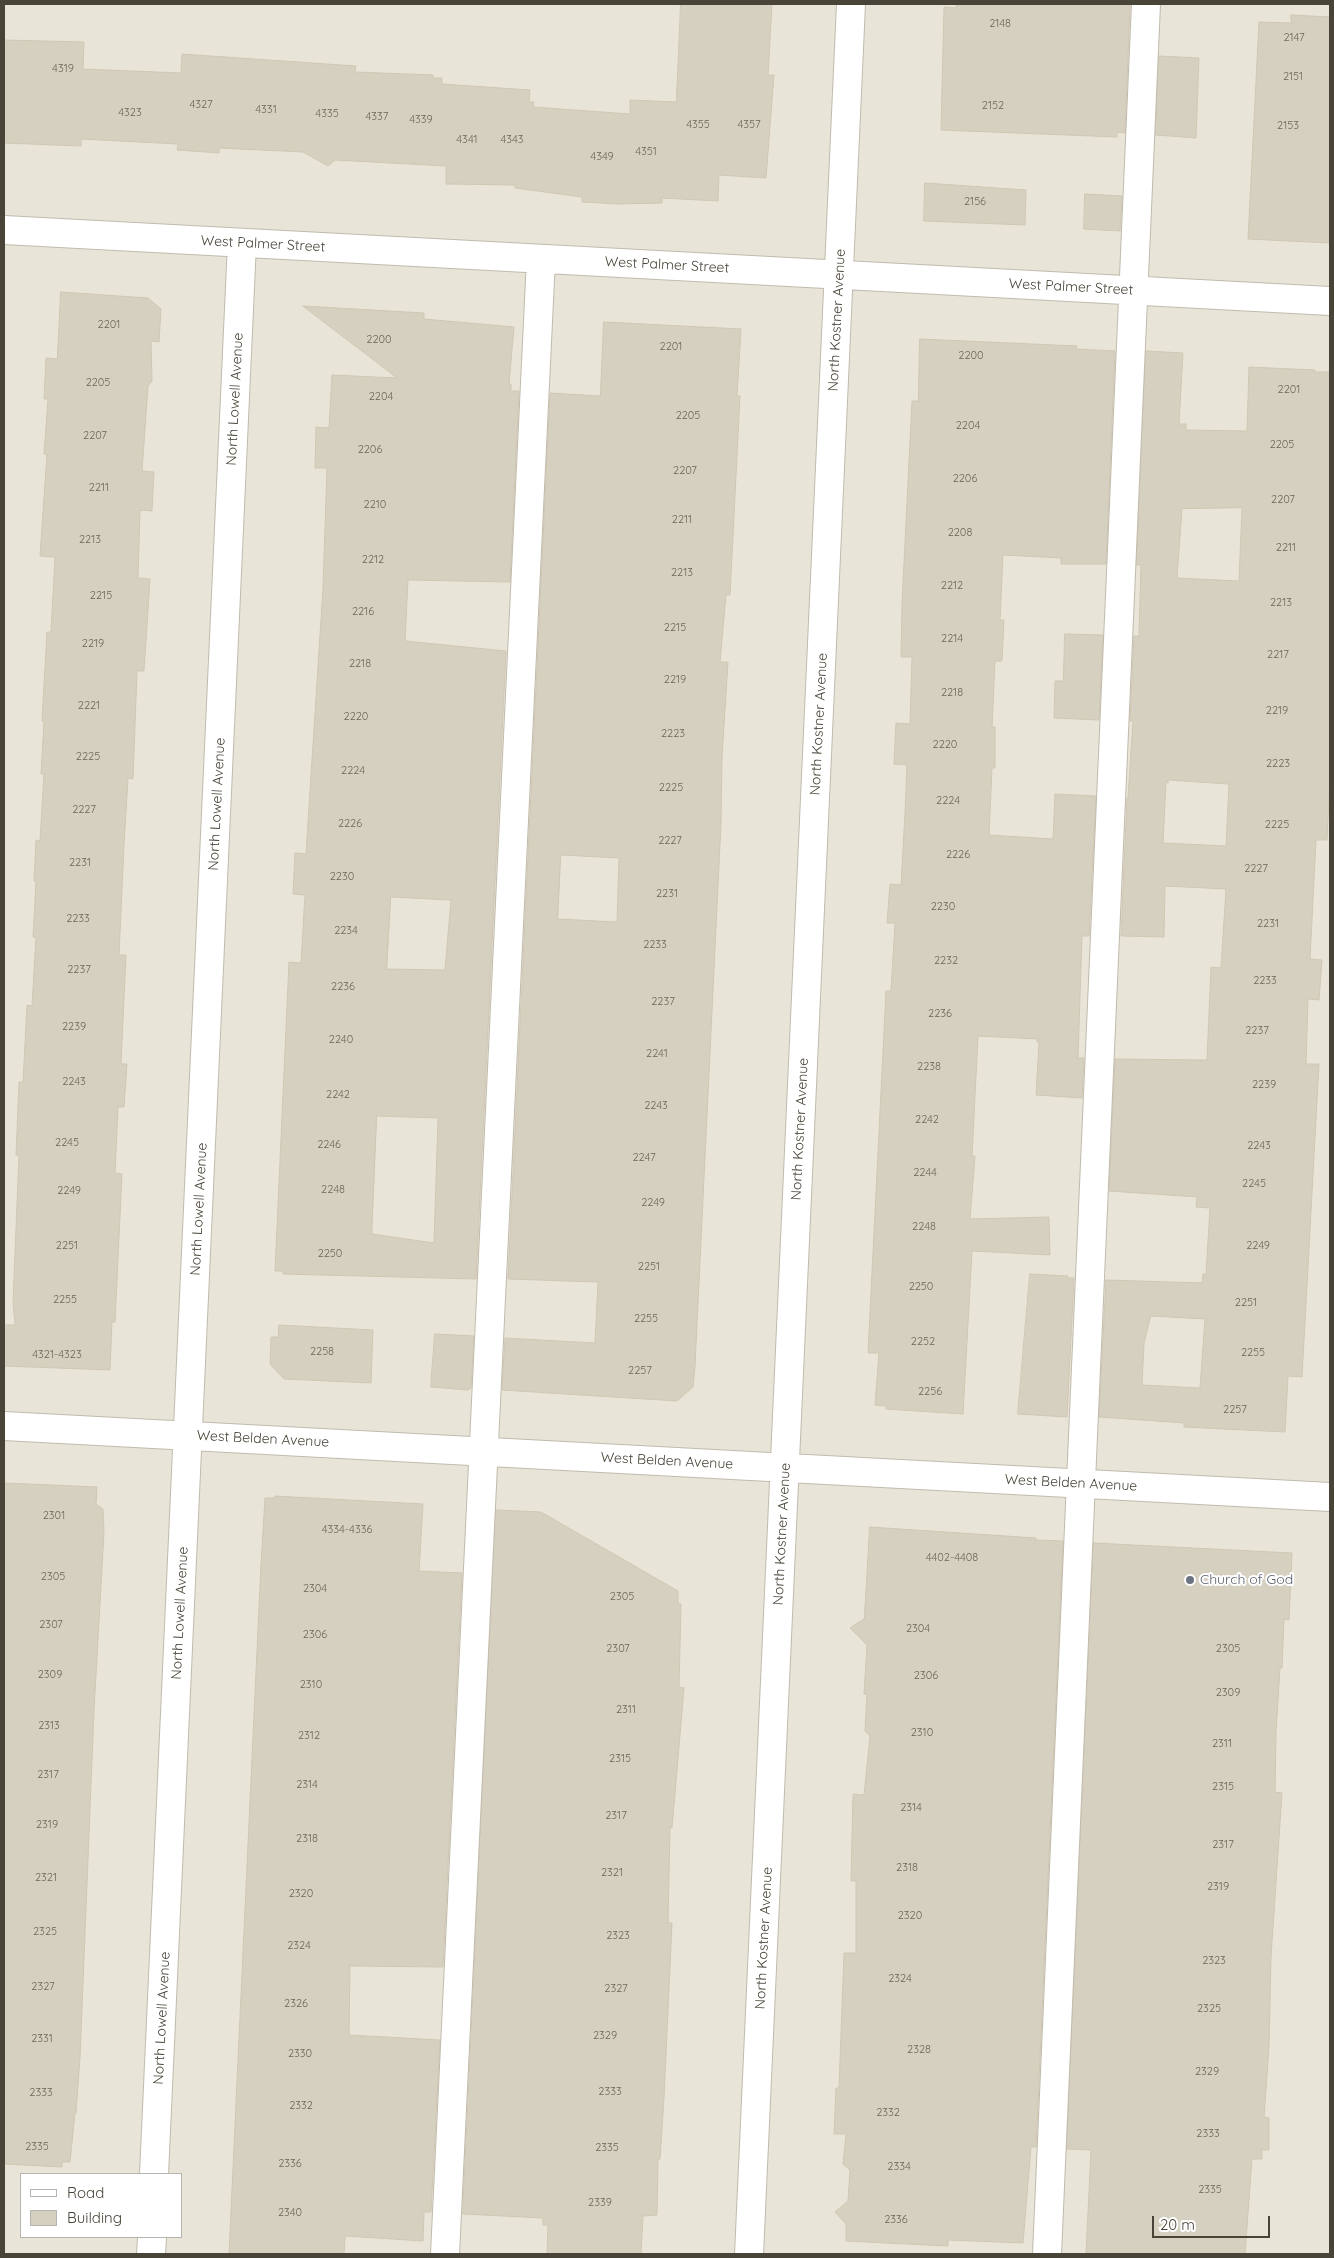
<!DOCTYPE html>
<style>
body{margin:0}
#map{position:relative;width:1334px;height:2258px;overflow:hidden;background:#f5f3ea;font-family:Quicksand,sans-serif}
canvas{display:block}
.frame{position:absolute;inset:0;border:5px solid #494438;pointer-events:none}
.legend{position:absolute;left:20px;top:2173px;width:162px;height:65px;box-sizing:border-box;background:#fff;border:1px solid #b6b4af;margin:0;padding:6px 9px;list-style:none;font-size:15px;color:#494438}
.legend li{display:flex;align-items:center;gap:10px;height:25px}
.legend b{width:25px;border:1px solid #b6b4af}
.scale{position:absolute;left:1152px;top:2216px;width:118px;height:22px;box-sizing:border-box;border:2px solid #494438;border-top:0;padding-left:6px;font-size:15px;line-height:18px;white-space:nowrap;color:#494438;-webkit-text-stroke:4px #fff;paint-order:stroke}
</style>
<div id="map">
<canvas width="1334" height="2258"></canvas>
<div class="frame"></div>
<ul class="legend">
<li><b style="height:6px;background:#fff"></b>Road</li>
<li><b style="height:14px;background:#d6d0c0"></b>Building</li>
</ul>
<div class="scale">20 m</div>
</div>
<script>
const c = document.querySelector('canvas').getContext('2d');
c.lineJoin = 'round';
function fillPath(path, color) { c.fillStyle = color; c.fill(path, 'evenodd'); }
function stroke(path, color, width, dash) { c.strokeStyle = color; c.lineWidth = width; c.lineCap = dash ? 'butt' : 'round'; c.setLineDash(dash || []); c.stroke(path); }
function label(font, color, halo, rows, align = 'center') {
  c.font = font + ' Quicksand,sans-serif'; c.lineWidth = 4; c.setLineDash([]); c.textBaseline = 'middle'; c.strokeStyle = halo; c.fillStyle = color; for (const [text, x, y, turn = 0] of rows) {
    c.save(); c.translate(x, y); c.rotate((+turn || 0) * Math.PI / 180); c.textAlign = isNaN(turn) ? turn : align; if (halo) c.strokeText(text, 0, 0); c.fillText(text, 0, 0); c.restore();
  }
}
fillPath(new Path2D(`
 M4,4H1330V2254H4ZM21,2174H181V2237H21Z`), '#e8e5d8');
const building = new Path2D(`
 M681,4H772L768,75H774L766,178L719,175L718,201L662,198V203L618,204L582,202V197L515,188V185L446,184V166L335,160L328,166L303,152L219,148V153L177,150L178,144L81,139V146L4,143V40L84,42L83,69L181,73L182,54L356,66L355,72L433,75V78H442V84L530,90L529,102H534L533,107L630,114V100L676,102Z
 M956,4H1130L1125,133L1117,132V137L941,130L944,7L956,8Z
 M1291,15L1330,17V243L1248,239L1259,22L1291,23Z
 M1159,56L1199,58L1196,138L1156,135Z
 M925,183L1026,190L1025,225L924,221Z
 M1085,194L1122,196L1120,231L1084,229Z
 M61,292L148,298L161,309L159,342L151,341L152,381L148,386L142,471L154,472L152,511L140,510L138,578L150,579L144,671H137L133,779L128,778L124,845L119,955H126L121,1064H127L124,1107H118L115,1173L122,1174L115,1322H112L110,1370L4,1366V1325H15L13,1302L19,1155H16L19,1082H23L27,1005L32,1006L36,937H33L36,881H34L36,840L40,841L44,774H41L44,721H42L47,632H51L55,557L40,556L47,454H44L48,399H44L46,358L57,359Z
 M303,306L424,313V319L514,327L509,384H511V391H519L510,582L408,580L405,641L506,651L476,1279L283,1274V1271H275L289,962L301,963L305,895L293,894L295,853L306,854L323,588L327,468H315L316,427L329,428L332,375L397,378ZM391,897L451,900L445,970L387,969ZM377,1116L438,1118L434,1243L372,1234Z
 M604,322L741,329L737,396H740L730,595H726L720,662H728L722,757L721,823L695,1366L693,1387L677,1401L502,1390L505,1338L595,1343L598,1282L508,1279L550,393L600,396ZM561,855L619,858L617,922L558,919Z
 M920,339L1077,346L1076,349L1115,351L1106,564H1061V558L1003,555L1000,620H1004L1002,661H995L992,727H995V768H992L989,835L1053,839L1055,794L1096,796L1089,936H1082L1078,1058H1084L1082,1098L1036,1095L1039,1042H1037V1039L978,1036L972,1156H975L970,1219L1049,1217L1050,1255L972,1251L963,1414L886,1409V1406L875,1405L879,1353H868L886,991H891L895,923H887L890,884L901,885L905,814L907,765L894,764L896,723L910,724L912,657H901L902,604L912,401H918Z
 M1146,351L1183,353L1179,424H1186V430L1247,431L1249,367L1315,370V372H1330V776L1327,840H1316L1310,959L1322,960L1319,1000L1308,999L1306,1064H1319L1302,1377L1288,1376L1285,1432L1184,1427V1423L1099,1417L1106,1280L1202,1283L1203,1274H1206L1210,1208L1196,1207L1197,1197L1109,1191L1115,1059L1207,1060L1211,967L1221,968L1226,889L1165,886L1164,937L1121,936L1127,798H1128L1133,721H1130L1134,636H1139L1141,565H1137ZM1242,508L1239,581L1177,578L1182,509ZM1168,780L1229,784L1226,846L1163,843L1166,782L1168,783ZM1151,1316L1205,1319L1200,1388L1142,1385L1144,1343Z
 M1065,634L1103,635L1099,720L1054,718L1055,681H1063Z
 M1030,1274L1068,1276V1278H1074L1067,1417L1018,1414Z
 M279,1325L373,1330L371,1383L284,1379L270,1364L271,1337H278Z
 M435,1334L474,1336L471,1388L468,1390L431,1387Z
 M4,1483L97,1487L96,1504L103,1509L104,1532L94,1710L80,2058L76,2113H75L70,2162H62V2167L4,2164Z
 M275,1496L423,1504L419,1571L462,1573L443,1967L350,1966L349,2035L440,2040L431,2212H424L423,2241L345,2236L344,2254H229L261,1564L265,1498H275Z
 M496,1510L541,1512L678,1591V1604H681L679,1687L684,1688L672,1828L670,1827L668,1923H672L664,2098L660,2159H658L657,2215L643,2216L641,2254H547L548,2225H543V2218L463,2214Z
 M870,1527L1036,1538V1540L1063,1541L1036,2147H1031L1023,2243L948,2240V2246L846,2241V2224L835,2212L848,2201L850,2170L843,2164L846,2134H834L836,2088H839L844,1953H856V1881H851L853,1794L864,1795L870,1736L865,1731L867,1694H864L867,1645L850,1628L864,1619Z
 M1094,1543L1292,1553L1289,1620L1284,1619L1282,1668H1280L1276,1732L1275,1792L1282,1793L1271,1957L1269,2047L1264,2117L1269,2118V2150H1262V2159H1252L1245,2254H1086L1091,2150L1067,2149Z`);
fillPath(building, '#d6d0c0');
stroke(building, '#d1c8b3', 1);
const minor = new Path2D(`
 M4,230L1330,301
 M4,1426L1330,1497
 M154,2174L242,243
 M151,2254L152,2237
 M445,2254L541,259
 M749,2254L851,4
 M1047,2254L1146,4`);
stroke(minor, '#c0bbad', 30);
stroke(minor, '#fff', 28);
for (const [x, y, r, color] of [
 [1190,1580,5,"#6b7280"]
]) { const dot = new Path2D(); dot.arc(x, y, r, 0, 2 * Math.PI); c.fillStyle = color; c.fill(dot); stroke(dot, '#fff', 2); }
label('11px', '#6c675a', null, [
 ["2148",1000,24],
 ["2147",1294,38],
 ["4319",63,69],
 ["2151",1293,77],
 ["4327",201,105],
 ["2152",993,106],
 ["4331",266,110],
 ["4323",130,113],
 ["4335",327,114],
 ["4337",377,117],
 ["4339",421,120],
 ["4355",698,125],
 ["4357",749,125],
 ["2153",1288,126],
 ["4341",467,140],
 ["4343",512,140],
 ["4351",646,152],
 ["4349",602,157],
 ["2156",975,202],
 ["2201",109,325],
 ["2200",379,340],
 ["2201",671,347],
 ["2200",971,356],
 ["2205",98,383],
 ["2201",1289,390],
 ["2204",381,397],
 ["2205",688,416],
 ["2204",968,426],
 ["2207",95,436],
 ["2205",1282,445],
 ["2206",370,450],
 ["2207",685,471],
 ["2206",965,479],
 ["2211",99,488],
 ["2207",1283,500],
 ["2210",375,505],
 ["2211",682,520],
 ["2208",960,533],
 ["2213",90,540],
 ["2211",1286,548],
 ["2212",373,560],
 ["2213",682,573],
 ["2212",952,586],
 ["2215",101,596],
 ["2213",1281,603],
 ["2216",363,612],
 ["2215",675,628],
 ["2214",952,639],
 ["2219",93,644],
 ["2217",1278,655],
 ["2218",360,664],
 ["2219",675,680],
 ["2218",952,693],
 ["2221",89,706],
 ["2219",1277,711],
 ["2220",356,717],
 ["2223",673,734],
 ["2220",945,745],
 ["2225",88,757],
 ["2223",1278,764],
 ["2224",353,771],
 ["2225",671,788],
 ["2224",948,801],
 ["2227",84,810],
 ["2226",350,824],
 ["2225",1277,825],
 ["2227",670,841],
 ["2226",958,855],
 ["2231",80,863],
 ["2227",1256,869],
 ["2230",342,877],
 ["2231",667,894],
 ["2230",943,907],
 ["2233",78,919],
 ["2231",1268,924],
 ["2234",346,931],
 ["2233",655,945],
 ["2232",946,961],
 ["2237",79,970],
 ["2233",1265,981],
 ["2236",343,987],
 ["2237",663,1002],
 ["2236",940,1014],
 ["2239",74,1027],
 ["2237",1257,1031],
 ["2240",341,1040],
 ["2241",657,1054],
 ["2238",929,1067],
 ["2243",74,1082],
 ["2239",1264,1085],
 ["2242",338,1095],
 ["2243",656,1106],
 ["2242",927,1120],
 ["2245",67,1143],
 ["2246",329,1145],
 ["2243",1259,1146],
 ["2247",644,1158],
 ["2244",925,1173],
 ["2245",1254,1184],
 ["2248",333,1190],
 ["2249",69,1191],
 ["2249",653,1203],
 ["2248",924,1227],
 ["2251",67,1246],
 ["2249",1258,1246],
 ["2250",330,1254],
 ["2251",649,1267],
 ["2250",921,1287],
 ["2255",65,1300],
 ["2251",1246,1303],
 ["2255",646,1319],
 ["2252",923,1342],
 ["2258",322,1352],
 ["2255",1253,1353],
 ["4321-4323",57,1355],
 ["2257",640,1371],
 ["2256",930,1392],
 ["2257",1235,1410],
 ["2301",54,1516],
 ["4334-4336",347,1530],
 ["4402-4408",952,1558],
 ["2305",53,1577],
 ["2304",315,1589],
 ["2305",622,1597],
 ["2307",51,1625],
 ["2304",918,1629],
 ["2306",315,1635],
 ["2307",618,1649],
 ["2305",1228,1649],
 ["2309",50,1675],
 ["2306",926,1676],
 ["2310",311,1685],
 ["2309",1228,1693],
 ["2311",626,1710],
 ["2313",49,1726],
 ["2310",922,1733],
 ["2312",309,1736],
 ["2311",1222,1744],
 ["2315",620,1759],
 ["2317",48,1775],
 ["2314",307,1785],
 ["2315",1223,1787],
 ["2314",911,1808],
 ["2317",616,1816],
 ["2319",47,1825],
 ["2318",307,1839],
 ["2317",1223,1845],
 ["2318",907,1868],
 ["2321",612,1873],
 ["2321",46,1878],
 ["2319",1218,1887],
 ["2320",301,1894],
 ["2320",910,1916],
 ["2325",45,1932],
 ["2323",618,1936],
 ["2324",299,1946],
 ["2323",1214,1961],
 ["2324",900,1979],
 ["2327",43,1987],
 ["2327",616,1989],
 ["2326",296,2004],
 ["2325",1209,2009],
 ["2329",605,2036],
 ["2331",42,2039],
 ["2328",919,2050],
 ["2330",300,2054],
 ["2329",1207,2072],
 ["2333",610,2092],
 ["2333",41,2093],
 ["2332",301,2106],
 ["2332",888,2113],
 ["2333",1208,2134],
 ["2335",37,2147],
 ["2335",607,2148],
 ["2336",290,2164],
 ["2334",899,2167],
 ["2335",1210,2190],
 ["2339",600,2203],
 ["2340",290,2213],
 ["2336",896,2220]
]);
label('14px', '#494438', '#fff', [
 ["West Palmer Street",263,244,3],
 ["West Palmer Street",667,265,3],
 ["West Palmer Street",1071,287,3],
 ["North Kostner Avenue",837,320,-87],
 ["North Lowell Avenue",235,399,-87],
 ["North Kostner Avenue",819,724,-87],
 ["North Lowell Avenue",217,804,-87],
 ["North Kostner Avenue",800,1129,-87],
 ["North Lowell Avenue",199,1209,-87],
 ["West Belden Avenue",263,1439,3],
 ["West Belden Avenue",667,1461,3],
 ["West Belden Avenue",1071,1483,3],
 ["North Kostner Avenue",782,1534,-87],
 ["North Lowell Avenue",180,1613,-87],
 ["North Kostner Avenue",764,1938,-87],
 ["North Lowell Avenue",162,2018,-87]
]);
label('14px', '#5b616d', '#fff', [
 ["Church of God",1200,1580]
], 'left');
</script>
